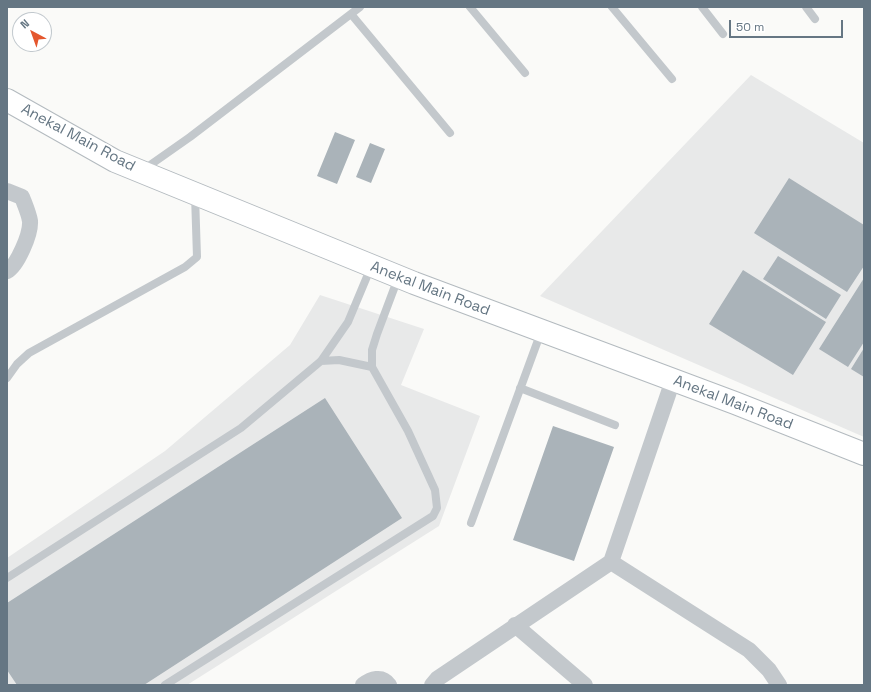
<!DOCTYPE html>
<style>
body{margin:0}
#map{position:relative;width:871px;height:692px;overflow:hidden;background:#fafaf8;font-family:"Space Grotesk",sans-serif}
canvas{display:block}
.frame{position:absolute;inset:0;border:8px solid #657683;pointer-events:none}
.north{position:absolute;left:12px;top:12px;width:40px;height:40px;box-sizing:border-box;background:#fff;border:1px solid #c1c8cd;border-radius:50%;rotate:319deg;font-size:11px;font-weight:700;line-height:16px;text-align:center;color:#657683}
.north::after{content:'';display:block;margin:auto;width:14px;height:18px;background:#e4572e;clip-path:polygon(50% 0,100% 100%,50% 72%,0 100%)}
.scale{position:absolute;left:729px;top:20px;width:114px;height:18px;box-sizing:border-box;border:2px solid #657683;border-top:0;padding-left:5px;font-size:12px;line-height:14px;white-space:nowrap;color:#657683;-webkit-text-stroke:3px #fff;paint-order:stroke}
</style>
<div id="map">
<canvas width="871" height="692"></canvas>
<div class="frame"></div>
<div class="north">N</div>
<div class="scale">50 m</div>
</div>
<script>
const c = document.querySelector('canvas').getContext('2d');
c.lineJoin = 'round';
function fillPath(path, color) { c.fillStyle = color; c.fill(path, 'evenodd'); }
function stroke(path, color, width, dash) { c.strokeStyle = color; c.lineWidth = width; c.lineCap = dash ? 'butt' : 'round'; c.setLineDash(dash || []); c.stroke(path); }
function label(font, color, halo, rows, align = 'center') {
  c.font = font + ' "Space Grotesk",sans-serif'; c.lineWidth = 4; c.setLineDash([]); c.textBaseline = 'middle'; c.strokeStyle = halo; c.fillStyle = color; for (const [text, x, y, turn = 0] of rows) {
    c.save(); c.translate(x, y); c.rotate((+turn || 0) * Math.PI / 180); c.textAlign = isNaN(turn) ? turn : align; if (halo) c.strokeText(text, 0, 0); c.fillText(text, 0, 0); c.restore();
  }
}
fillPath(new Path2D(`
 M751,75L864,143V437L540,296Z
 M320,295L424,329L401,385L480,416L439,526L187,685H7V558L165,451L290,345Z`), '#e8e9e9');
fillPath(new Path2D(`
 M335,132L355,140L337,184L317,176Z
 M370,143L385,149L371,183L356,177Z
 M789,178L864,225V266L847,292L754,233Z
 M778,256L841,295L826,319L763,279Z
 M743,270L826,322L793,375L709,324Z
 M864,278V342L848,367L819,349Z
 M864,348V377L851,369Z
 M325,398L402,518L144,685H17L7,670V603Z
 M553,426L614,447L574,561L513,540Z`), '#aab3b9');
const secondary = new Path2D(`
 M7,100L115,161L414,283L735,403L864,454`);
stroke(secondary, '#b3babf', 24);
stroke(new Path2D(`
 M470,7L525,73
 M612,7L672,79
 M702,7L723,34
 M806,7L815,19
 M351,14L450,133
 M143,170L190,137L360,7
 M321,361L339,360L372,367
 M7,378L17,364L29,353L185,267L197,257L195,195
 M520,388L615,425
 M471,523L541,332
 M7,578L241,428L321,361L348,322L371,267
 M165,685L433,516L437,508L435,490L408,431L372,367V350L377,334L398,278`), '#c3c8cc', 8);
stroke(new Path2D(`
 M7,191L22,197C25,205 29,214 30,221C31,234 17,266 7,271
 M611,562L749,650L769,670L779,685
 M515,625L585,685
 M363,685C371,679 382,675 389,685
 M432,685L437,679L611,562L673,380`), '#c3c8cc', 16);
stroke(secondary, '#fff', 22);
label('15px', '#657683', '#fff', [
 ["Anekal Main Road",78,138,28],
 ["Anekal Main Road",430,289,21],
 ["Anekal Main Road",733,403,21]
]);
</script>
